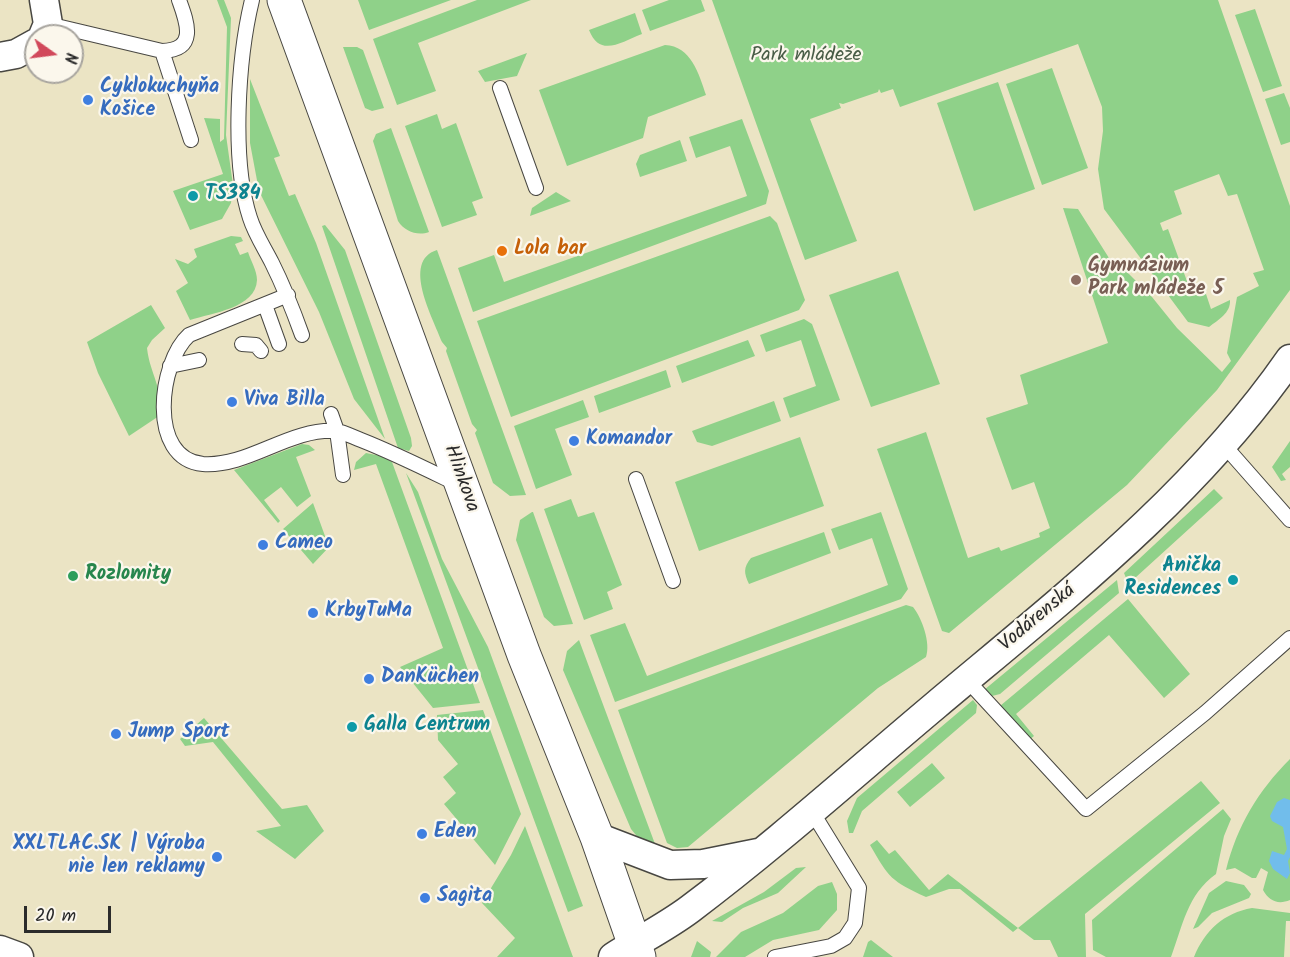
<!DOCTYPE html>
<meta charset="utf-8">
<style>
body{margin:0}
#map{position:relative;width:1290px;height:957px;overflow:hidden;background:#ebe4c4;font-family:Kalam,sans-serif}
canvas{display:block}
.north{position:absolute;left:24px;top:24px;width:60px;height:60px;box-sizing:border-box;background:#fbf7ec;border:2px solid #a8a59f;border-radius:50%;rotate:104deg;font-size:16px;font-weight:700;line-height:24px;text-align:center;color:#2b2b2b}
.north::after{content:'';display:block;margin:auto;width:21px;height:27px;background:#d1495b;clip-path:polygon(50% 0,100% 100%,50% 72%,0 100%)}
.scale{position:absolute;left:24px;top:906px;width:87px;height:27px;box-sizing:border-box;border:3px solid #2b2b2b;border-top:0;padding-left:8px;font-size:18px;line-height:21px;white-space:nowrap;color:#2b2b2b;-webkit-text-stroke:4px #fbf7ec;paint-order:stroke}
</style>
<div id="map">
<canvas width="1290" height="957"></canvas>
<div class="north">N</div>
<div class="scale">20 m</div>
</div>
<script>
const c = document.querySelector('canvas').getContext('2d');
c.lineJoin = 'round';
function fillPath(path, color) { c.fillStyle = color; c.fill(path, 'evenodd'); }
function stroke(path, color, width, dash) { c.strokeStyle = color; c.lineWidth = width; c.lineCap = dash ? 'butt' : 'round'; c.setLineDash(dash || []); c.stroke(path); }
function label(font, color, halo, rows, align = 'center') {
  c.font = font + ' Kalam,sans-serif'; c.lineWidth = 4.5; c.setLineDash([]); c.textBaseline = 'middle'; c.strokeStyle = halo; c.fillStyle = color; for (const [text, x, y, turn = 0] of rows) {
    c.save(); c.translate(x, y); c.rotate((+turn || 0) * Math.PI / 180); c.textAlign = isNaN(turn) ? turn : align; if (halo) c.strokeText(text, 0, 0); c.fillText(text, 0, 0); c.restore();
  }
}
fillPath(new Path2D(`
 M217,0H224L231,18L226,135L233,185L231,203L222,219L190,230L173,191L223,174L204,118L220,119V142L224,139L227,27Z
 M358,0H451L369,30Z
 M477,0H531L418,43L436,91L397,105L373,39Z
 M669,0H701L705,11L650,31L642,10Z
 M712,0H1218L1290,206V290L1217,390L1127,485L949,633L942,631L877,449L926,432L968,558L999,547L1001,551L1040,537L1039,533L1050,528L1034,482L1012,490L986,418L1028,404L1020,375L1108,343L1063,208L1078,209L1109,258L1124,269L1152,297L1177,328L1222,372L1231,361L1227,353L1237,297L1259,286L1253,273L1264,270L1237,194L1228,196L1219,174L1174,191L1182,214L1160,223L1163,231L1168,229L1192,295L1205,291L1211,309L1230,300C1231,313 1218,320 1209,327L1188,322L1104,209L1098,169L1103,131L1102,107L1078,44L900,107L893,89L881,93L879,89L878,92L843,104L839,103L841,108L810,119L857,241L805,260Z
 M1255,9L1282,86L1263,92L1235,15Z
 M635,13L642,34C621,42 600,58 589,30Z
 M665,45C691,46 699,74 706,95L648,117L643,138L567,166L539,90Z
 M343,47H357L363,50L384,108L372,111L365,108Z
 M527,53L517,76L485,82L478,71Z
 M1052,68L1088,168L1042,185L1006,84Z
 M250,79L280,156L274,158L289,196L295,194L316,243L385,439L354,399L319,312L259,191L250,143Z
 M998,82L1035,189L974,211L937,103Z
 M1284,93L1290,108V142L1281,145L1265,99Z
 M437,114L442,129L456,123L483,198L472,202L477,215L442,227L405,126Z
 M742,119L769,191L766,204L473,312L458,268L494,255L504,282L747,196L730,146L696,158L689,137Z
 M391,128L429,232C418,236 405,232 398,221L373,141L376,134Z
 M680,140L687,161L640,177L636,164L640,155Z
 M556,192L571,201L530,216L532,208Z
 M770,216L777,223L805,300L799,310L511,417L477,321Z
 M325,225L345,250L411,438L412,446L409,451L398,448L322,226Z
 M231,236L241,237L243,241L235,244L240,255L248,252C251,261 257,271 257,280C256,308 212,313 190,320L176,291L188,283L175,259L188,264L197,257L194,249Z
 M437,250L526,495L510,496L493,483L475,433L477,430L472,424L446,351L447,348L442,342C433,318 401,261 437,250Z
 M898,271L940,384L871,407L829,295Z
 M151,305L165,328L152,340L147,348C150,375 164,388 159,416L129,436L98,373L87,342Z
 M804,319L812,324L840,400L790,418L783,398L816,386L801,340L766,352L760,335Z
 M748,340L755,356L682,383L676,366Z
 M666,370L671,387L599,413L594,396Z
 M583,400L589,417L555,429L572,475L536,489L514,426Z
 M774,401L781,421L712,446L697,442L692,431Z
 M800,437L824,506L699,551L675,482Z
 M1290,441V467L1282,474L1286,480L1281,481L1272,467Z
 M302,444L309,445L315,450L296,457L311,496L297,507L281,487L264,500L280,521L278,523L234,470Z
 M366,453L381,456L392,462L480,703L433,708L400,667L443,648L376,464L354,470L356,462Z
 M406,473L418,492L442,559L488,647L583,906L568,912Z
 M1214,489L1223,498L1135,578H1126L1124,573Z
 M571,499L578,517L594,512L622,585L607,592L613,609L584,620L544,509Z
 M313,503L329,547L313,564L283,529Z
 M532,512H533L573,624L554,626L544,617L516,540L520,520Z
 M881,512L908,589L901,599L615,702L590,635L625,623L647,676L888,585L872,538L839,550L831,529Z
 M824,532L831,553L749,584C744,573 743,568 751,558Z
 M1117,580L1119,593L1000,694L992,696L984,690Z
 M1128,599L1190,674L1164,698L1109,635L1016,714L1034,736L1028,741L1000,706Z
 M906,605L913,607C922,618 931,643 926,657L878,688L688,847L677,848L667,843L618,710Z
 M579,640L658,852L640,840L631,829L563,670L567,651Z
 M973,700L977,705L976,713L862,811L853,833H849L847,821L857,798Z
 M483,710L521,814L495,865L444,804L456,793L443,777L458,764L438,740L437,715Z
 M204,718L282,809L307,805L324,831L295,859L256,831L281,826L213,742L185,746L180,739Z
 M1290,759V900C1278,905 1269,901 1263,890L1268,872L1261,868L1256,878H1252L1235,868L1226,870C1237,826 1258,791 1290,759Z
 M932,763L945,778L910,807L897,792Z
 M1201,781L1220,803L1085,914L1086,957H1058L1050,940H1034L1018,928L1013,932L960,889H949L926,897C891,881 889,878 870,845L877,840L889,854L895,850L929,890L948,874L1018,928Z
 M1223,809L1231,819L1224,836L1216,874C1187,895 1183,925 1171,957H1106L1093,950L1092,920Z
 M525,826L573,957H497L515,938L482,903L511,855Z
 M806,867L778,893L743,908L722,922L712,921L764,892L796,868Z
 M1226,881L1244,885L1251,894L1249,898L1212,913L1198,927L1193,929L1209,893Z
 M832,882L837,894V910L819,930L773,940L745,957H716L741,932L783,913L818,886Z
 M1252,908L1290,913V921H1286L1284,957H1194C1205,930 1224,913 1252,908Z
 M871,940L893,957H863L868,942Z
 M697,941L711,952L710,957H691Z`), '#8fd189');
fillPath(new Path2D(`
 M1284,798L1290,800V857L1288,861L1290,873L1287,879L1273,869L1269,861L1272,851L1284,855L1287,849L1283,827L1272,821L1270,816L1277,802Z`), '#71bdeb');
const lane = new Path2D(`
 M252,0C238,58 231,161 250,218C255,234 265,249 272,263C284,287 293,310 302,335
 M48,24L162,51L191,140
 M162,51C198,50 187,22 179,0
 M500,88L536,188
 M288,295L189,335C159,362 147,459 203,464C249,467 289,428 336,431C344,432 353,437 361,440C394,453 426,469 457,484
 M265,305L279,344
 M242,344L256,345L261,351
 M170,366L199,360
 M331,414L337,431L343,475
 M1223,444L1290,520
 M636,479L673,581
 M967,680L1086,809L1205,713L1290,638
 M775,957L831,946L845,938L855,923L859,888L811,810`);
const street = new Path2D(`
 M43,36L48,24L44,0
 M0,57L16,54L36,43
 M597,837L670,865L703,864L758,853
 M0,950L19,957
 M613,957C638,941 666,927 690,909C775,845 855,773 936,705C1062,599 1195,496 1290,359`);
const secondary = new Path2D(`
 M284,0L524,655L597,837L639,957`);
stroke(lane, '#484742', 16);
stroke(street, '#484742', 31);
stroke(secondary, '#484742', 35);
stroke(lane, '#fff', 14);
stroke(street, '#fff', 28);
stroke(secondary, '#fff', 33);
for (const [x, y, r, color] of [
 [88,100,6,"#3f7fe0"],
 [193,196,6,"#0f9aa8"],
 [502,251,6,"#e8710a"],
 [1076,280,6,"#8d6e63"],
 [232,402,6,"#3f7fe0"],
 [574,441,6,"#3f7fe0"],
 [263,545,6,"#3f7fe0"],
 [73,576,6,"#2e9e5b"],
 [1233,580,6,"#0f9aa8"],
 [313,613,6,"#3f7fe0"],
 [369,679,6,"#3f7fe0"],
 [352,727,6,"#0f9aa8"],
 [116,734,6,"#3f7fe0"],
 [422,834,6,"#3f7fe0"],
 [217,857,6,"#3f7fe0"],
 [425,898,6,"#3f7fe0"]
]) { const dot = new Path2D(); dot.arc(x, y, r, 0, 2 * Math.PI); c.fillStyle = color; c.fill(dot); stroke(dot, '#fbf7ec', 2); }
label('20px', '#495d47', '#fbf7ec', [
 ["Park mládeže",806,57]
]);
label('bold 20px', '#366cbe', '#fbf7ec', [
 ["Cyklokuchyňa",100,89],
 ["Košice",100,112],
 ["Viva Billa",244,402],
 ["Komandor",586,441],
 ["Cameo",275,545],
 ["KrbyTuMa",325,613],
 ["DanKüchen",381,679],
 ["Jump Sport",128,734],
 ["Eden",434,834],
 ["XXLTLAC.SK | Výroba",205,846,"right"],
 ["nie len reklamy",205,869,"right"],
 ["Sagita",437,898]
], 'left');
label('bold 20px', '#0d838f', '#fbf7ec', [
 ["TS384",205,196],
 ["Anička",1221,568,"right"],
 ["Residences",1221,591,"right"],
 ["Galla Centrum",364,727]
], 'left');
label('bold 20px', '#c56008', '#fbf7ec', [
 ["Lola bar",514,251]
], 'left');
label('bold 20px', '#785e54', '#fbf7ec', [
 ["Gymnázium",1088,268],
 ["Park mládeže 5",1088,291]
], 'left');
label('20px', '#2b2b2b', '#fbf7ec', [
 ["Hlinkova",460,479,70],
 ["Vodárenská",1038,619,-40]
]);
label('bold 20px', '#27864d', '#fbf7ec', [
 ["Rozlomity",85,576]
], 'left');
</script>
